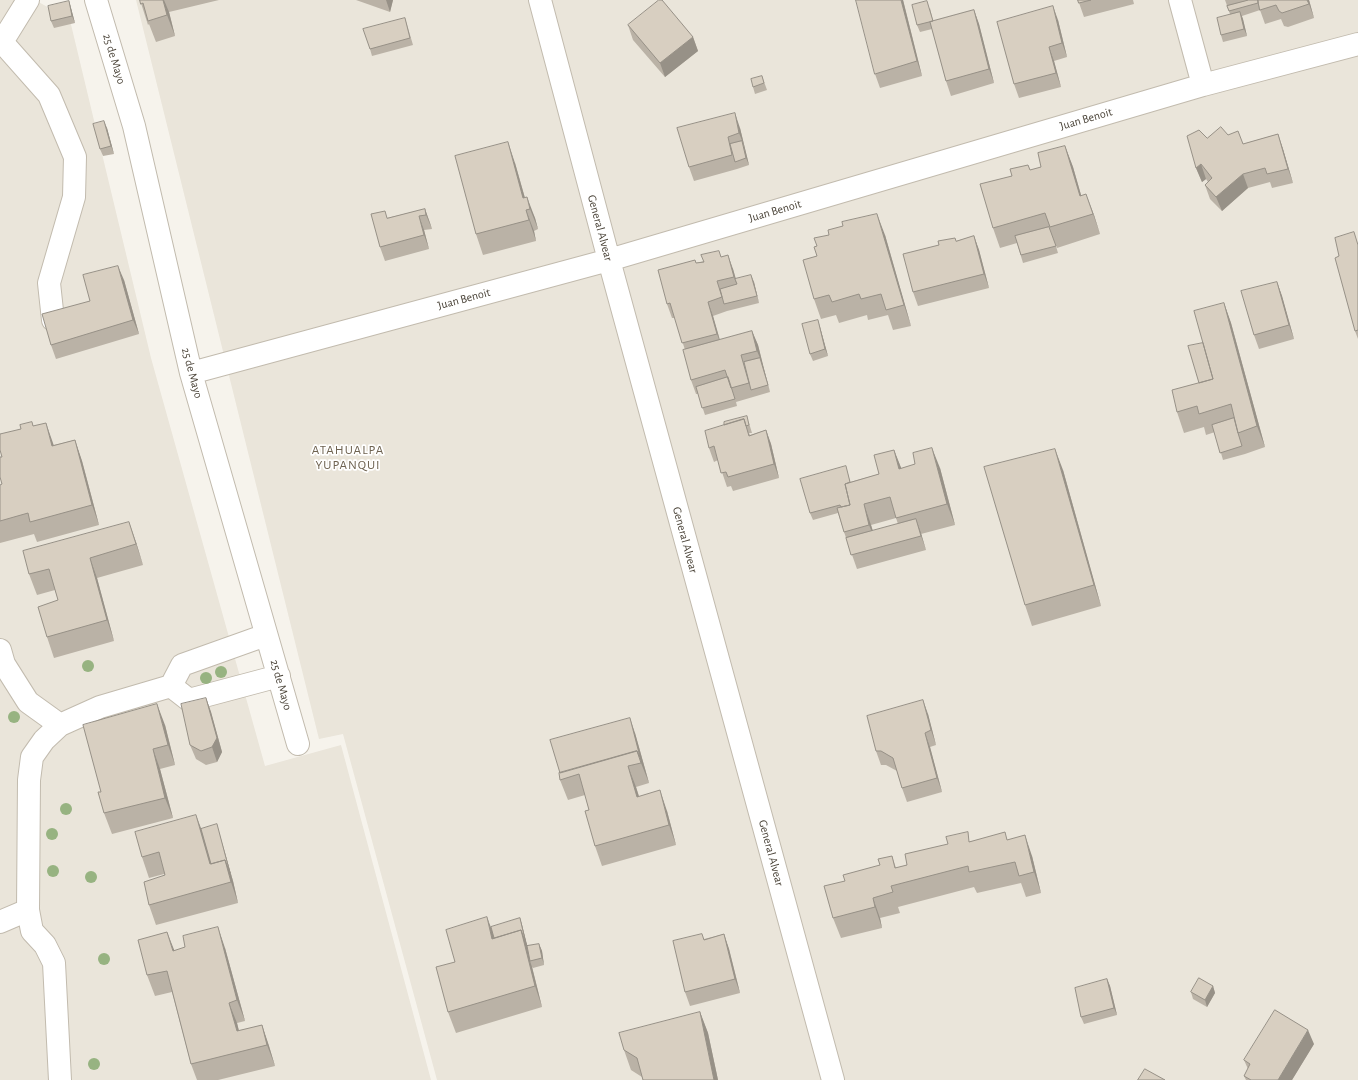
<!DOCTYPE html>
<style>
body{margin:0}
canvas{display:block;background:#f6f3ec}
</style>
<canvas width="1358" height="1080"></canvas>
<script>
const c = document.querySelector('canvas').getContext('2d');
c.lineJoin = 'round';
function fillPath(path, color) { c.fillStyle = color; c.fill(path, 'evenodd'); }
function stroke(path, color, width, dash) { c.strokeStyle = color; c.lineWidth = width; c.lineCap = dash ? 'butt' : 'round'; c.setLineDash(dash || []); c.stroke(path); }
function label(font, color, halo, rows, align = 'center') {
  c.font = font + ' "Alegreya Sans",sans-serif'; c.lineWidth = 3.5; c.setLineDash([]); c.textBaseline = 'middle'; c.strokeStyle = halo; c.fillStyle = color; for (const [text, x, y, turn = 0] of rows) {
    c.save(); c.translate(x, y); c.rotate((+turn || 0) * Math.PI / 180); c.textAlign = isNaN(turn) ? turn : align; if (halo) c.strokeText(text, 0, 0); c.fillText(text, 0, 0); c.restore();
  }
}
fillPath(new Path2D(`
 M0,0H35L60,14L68,12L151,358L265,766L341,745L431,1080H0Z
 M136,0H1358V1080H437L343,734L319,739Z`), '#eae5da');
const minor = new Path2D(`
 M96,0L134,126L191,373L298,744
 M540,0L609,260L833,1080
 M1180,0L1203,85
 M0,42H2L28,0
 M2,42L49,95L75,157L74,197L49,283L53,320
 M191,373L609,260L1203,85L1358,44
 M0,650L4,664L28,702L60,725
 M171,686L189,700L279,676
 M0,922L28,910
 M60,1080L54,963L45,945L32,931L28,910L29,780L32,757L44,740L60,725L100,707L171,686L182,665L266,635`);
stroke(minor, '#c2bbae', 24);
stroke(minor, '#fff', 22);
c.fillStyle = '#97b381';
for (const [x, y] of [
 [88,666],
 [221,672],
 [206,678],
 [14,717],
 [66,809],
 [52,834],
 [53,871],
 [91,877],
 [104,959],
 [94,1064]
]) { c.beginPath(); c.arc(x, y, 6, 0, 2 * Math.PI); c.fill(); }
fillPath(new Path2D(`
 M140,0H219L169,12L175,36L156,42L149,24L148,25Z
 M356,0H393L390,12Z
 M903,0L922,76L880,88L875,74Z
 M1078,0H1133L1134,4L1084,17Z
 M1225,0H1309L1314,18L1288,27L1284,26L1281,19L1265,24L1260,10L1242,16L1247,36L1223,42L1221,35L1230,14Z
 M69,1L71,8L75,23L54,28L51,21Z
 M930,8L933,21L974,10L979,24L994,83L951,96L946,81L932,29L920,32L917,25Z
 M405,18L413,45L372,56L370,49Z
 M1058,20L1067,57L1054,61L1061,87L1019,98L1014,84Z
 M628,25L693,37L698,51L665,77L633,40Z
 M762,76L767,90L755,94L753,87Z
 M107,128L114,154L103,156L100,149Z
 M740,128L749,165L737,169L694,181L689,167Z
 M1278,134L1283,149L1293,183L1272,188L1270,182L1248,188L1222,211L1210,199L1205,185L1208,182L1206,179L1202,182L1196,168L1207,138L1228,135L1243,144Z
 M1065,146L1073,167L1081,195L1094,215L1100,234L1057,248L1055,243L1058,253L1023,263L1017,243L1000,248L993,228L1012,176L1041,167Z
 M515,163L525,198L535,218L538,229L534,231L536,241L483,255L476,234Z
 M425,209L430,223L432,229L424,230L429,249L385,261L380,247L387,218Z
 M829,235H885L911,326L893,330L888,315L868,320L867,315L839,323L836,315L821,319L814,299L817,256V246Z
 M974,236L979,250L989,288L918,306L913,292L956,241Z
 M1358,242V339L1355,331Z
 M721,257L733,269L736,279L754,282L759,303L727,311L713,316L720,340L752,331L758,345L763,365L770,392L736,402L737,406L705,415L698,394H696L691,380L685,350L675,318H672L667,304L696,263Z
 M124,280L139,334L56,359L51,345L90,301Z
 M1277,282L1282,296L1294,339L1259,349L1254,335Z
 M1224,303L1231,323L1265,447L1245,454L1223,460L1215,432L1206,435L1204,427L1184,433L1177,412L1199,383L1203,343Z
 M820,327L828,356L813,361L810,354Z
 M749,423L752,433H749L750,435L766,430L771,444L779,478L733,491L731,486L727,487L718,460L714,462L709,448Z
 M33,426L54,445L75,440L82,461L99,525L37,542L34,534L0,543V485L2,484V457Z
 M894,450L901,468H940L955,525L921,534L926,550L857,569L844,532L838,513L813,520L810,513L848,474L850,482L879,474ZM896,518L898,524L873,531L871,525Z
 M1063,470L1101,606L1032,626L1025,605Z
 M136,542L143,565L97,578L114,641L54,658L47,637L58,600L55,590L37,595L29,574Z
 M206,698L211,712L222,752L217,762L206,765L196,759L190,745Z
 M928,714L936,745L930,747L942,792L907,802L902,788L897,771L886,765H881L876,751Z
 M165,725L175,765L160,769L173,818L112,834L104,813L101,792Z
 M635,733L649,783L636,787L639,796L667,811L676,845L602,866L595,846L589,810L585,795L568,800L560,780Z
 M201,829L219,832L233,881L238,903L156,925L149,905L165,875L164,874L149,878L142,857Z
 M1008,840L1032,856L1041,893L1026,897L1021,883L977,893L974,887L898,907L900,913L880,918L882,928L841,938L833,918L845,881L880,865L892,856L896,868L907,865L971,841Z
 M520,918L522,925L527,946L539,944L542,951L544,965L533,968L532,967L542,1007L456,1033L448,1012L455,962L491,928Z
 M724,934L729,949L740,993L690,1006L685,992L704,939Z
 M225,948L245,1021L237,1023L239,1031L262,1025L269,1046L275,1066L218,1080H197L191,1064L172,992L155,996L147,975L174,950Z
 M1107,979L1110,986L1117,1015L1084,1024L1081,1017Z
 M1213,986L1215,993L1207,1007L1193,999L1191,992Z
 M700,1012L708,1033L718,1080H643L642,1077L631,1070L624,1050Z
 M1314,1044L1292,1080H1246L1244,1076L1248,1069L1244,1060Z`), '#bab2a6');
fillPath(new Path2D(`
 M163,0H164L169,12L175,36L167,15Z
 M386,0H393L390,12Z
 M901,0H903L922,76L917,61Z
 M1307,0H1309L1314,18L1309,4Z
 M69,1L71,8L75,23L72,16Z
 M1053,6L1058,20L1067,57L1062,43Z
 M974,10L979,24L994,83L989,69Z
 M1240,12L1243,19L1247,36L1244,29Z
 M693,37L698,51L665,77L660,63Z
 M1049,47L1054,61L1061,87L1056,73Z
 M735,113L740,128L749,165L746,158L743,143L739,133Z
 M104,121L107,128L114,154L111,146Z
 M1278,134L1283,149L1293,183L1288,169Z
 M508,142L515,163L528,209L523,198Z
 M1065,146L1073,167L1087,216L1080,196Z
 M1201,164L1206,179L1202,182L1196,168Z
 M1243,174L1248,188L1222,211L1216,197Z
 M1086,194L1094,215L1100,234Z
 M527,197L535,218L538,229L530,209Z
 M425,209L430,223L432,229L426,215Z
 M526,210L534,231L536,241L529,220Z
 M877,214L885,235L911,326L904,305Z
 M419,216L424,230L429,249L424,235Z
 M974,236L979,250L989,288L984,274Z
 M728,255L733,269L739,291L734,277Z
 M118,266L124,280L139,334L133,320Z
 M751,275L754,282L759,303Z
 M1277,282L1282,296L1294,339L1289,325Z
 M708,302L713,316L722,348L717,334Z
 M1224,303L1231,323L1265,447L1257,426Z
 M818,320L820,327L828,356L825,349Z
 M752,331L758,345L763,365L757,351Z
 M760,358L763,365L770,392L768,385Z
 M46,423L53,443L59,467L52,446Z
 M766,430L771,444L779,478L774,464Z
 M75,440L82,461L99,525L92,505Z
 M932,448L940,468L955,525L947,504Z
 M1055,449L1063,470L1101,606L1094,585Z
 M894,450L902,470L899,469Z
 M864,504L871,525L877,545L869,525Z
 M916,519L921,533L926,550L921,536Z
 M129,522L136,542L143,565L136,544Z
 M90,558L97,578L114,641L107,620Z
 M206,698L211,712L222,752L217,762L212,747Z
 M923,700L928,714L936,745L931,730Z
 M157,704L165,725L175,765L168,745Z
 M630,718L635,733L649,783L641,763Z
 M925,733L930,747L942,792L937,778Z
 M153,749L160,769L173,818L165,798Z
 M628,766L636,787L645,817L637,797Z
 M660,790L667,811L676,845L669,825Z
 M196,815L204,836L215,877L210,864Z
 M217,824L219,832L233,881L230,873Z
 M1025,835L1032,856L1041,893L1034,872Z
 M225,860L233,881L238,903L231,882Z
 M873,898L880,918L882,928L875,907Z
 M487,917L495,938L492,939Z
 M520,918L522,925L531,960L530,961L532,967L542,1007L535,986L521,930Z
 M218,927L225,948L245,1021L237,1000Z
 M167,932L175,952L173,951Z
 M724,934L729,949L740,993L735,979Z
 M539,944L542,951L544,965L542,958Z
 M1107,979L1110,986L1117,1015L1114,1008Z
 M1213,986L1215,993L1207,1007L1205,1000Z
 M229,1003L237,1023L244,1052L237,1031Z
 M700,1012L708,1033L718,1080H714Z
 M262,1025L269,1046L275,1066L267,1045Z
 M1308,1030L1314,1044L1292,1080H1278Z`), '#979187');
const building = new Path2D(`
 M140,0H163L167,15L148,21L143,3L141,4Z
 M659,0H662L693,37L660,63L628,25Z
 M856,0H901L917,61L875,74Z
 M1078,0H1091L1079,3Z
 M1249,0H1258V3L1229,11L1227,6Z
 M1258,0H1307L1309,4L1282,13L1279,11L1276,5L1260,10Z
 M69,1L72,16L51,21L48,6Z
 M927,1L933,21L917,25L912,5Z
 M1053,6L1062,43L1049,47L1056,73L1014,84L997,22Z
 M974,10L989,69L946,81L930,22Z
 M1240,12L1244,29L1221,35L1217,18Z
 M405,18L410,38L370,49L363,29Z
 M762,76L764,83L753,87L751,79Z
 M735,113L739,133L728,137L732,155L689,167L677,128Z
 M104,121L111,146L100,149L93,124Z
 M1221,127L1228,135L1238,131L1243,144L1278,134L1288,169L1267,174L1265,168L1243,174L1216,197L1205,185L1212,178L1201,164L1196,168L1187,136L1199,130L1207,138Z
 M742,141L746,158L735,162L730,144Z
 M508,142L523,198L527,197L530,209L526,210L529,220L476,234L455,156Z
 M1065,146L1080,196L1086,194L1093,214L1050,227L1045,213L993,228L980,184L1012,176L1010,169L1028,165L1030,170L1041,167L1038,153Z
 M425,209L426,215L419,216L424,235L380,247L371,214L385,211L387,218Z
 M877,214L904,305L886,310L881,294L861,299L859,294L832,302L829,295L814,299L803,260L817,256L814,247L817,246L814,238L829,235L828,230L843,226L842,222Z
 M1049,227L1056,246L1021,255L1015,236Z
 M1354,232L1358,245V330L1355,331L1335,258L1339,256L1335,238Z
 M974,236L984,274L913,292L903,254L939,245L938,241L955,238L956,241Z
 M719,251L721,257L728,255L734,277L717,281L722,297L708,302L717,334L682,343L670,303L667,304L658,270L695,260L696,263L704,262L701,255Z
 M118,266L133,320L51,345L42,314L90,301L83,275Z
 M751,275L757,296L724,304L720,289L737,284L735,279Z
 M1277,282L1289,325L1254,335L1241,291Z
 M1224,303L1257,426L1238,433L1231,404L1199,414L1197,406L1177,412L1172,390L1213,379L1194,311Z
 M818,320L825,349L810,354L802,324Z
 M752,331L757,351L741,355L749,383L731,388L725,370L691,380L683,350Z
 M1203,343L1213,379L1199,383L1188,346Z
 M760,358L768,385L751,390L744,362Z
 M728,377L735,399L702,408L696,387Z
 M747,416L749,425L746,426L744,419L724,425V422Z
 M1234,418L1238,433L1242,446L1220,453L1212,425Z
 M744,419L749,436L766,430L774,464L728,477L726,472L721,473L714,446L709,448L705,431Z
 M32,422L33,426L46,423L52,446L75,440L92,505L30,522L28,513L0,521V485L2,484L0,477V457H2L0,450V434L21,429L20,425Z
 M932,448L947,504L896,518L890,497L864,504L869,525L844,532L837,508L850,505L845,484L879,474L874,455L894,450L899,469L915,464L913,453Z
 M1055,449L1094,585L1025,605L984,467Z
 M846,466L850,482L845,484L850,505L841,507L840,505L810,513L800,479Z
 M916,519L921,536L851,555L846,538Z
 M129,522L136,544L90,558L107,620L47,637L38,607L58,600L49,569L29,574L23,551Z
 M206,698L217,738L212,747L201,751L190,745L181,704Z
 M923,700L931,730L925,733L937,778L902,788L893,758L881,751H876L867,716Z
 M157,704L168,745L153,749L165,798L104,813L98,792H101L83,725Z
 M630,718L640,757L637,751L560,773L550,740Z
 M637,751L641,763L628,766L637,797L660,790L669,825L595,846L585,811L589,810L579,774L560,780L559,773Z
 M196,815L210,864L225,860L231,882L149,905L144,882L165,875L159,852L142,857L135,832Z
 M217,824L230,873L225,860L211,864L201,829Z
 M968,832L969,842L1005,832L1007,840L1025,835L1034,872L1019,876L1015,862L969,872L968,866L891,886L893,892L873,898L875,907L833,918L824,886L845,881L843,875L880,865L878,859L892,856L895,868L907,865L905,854L948,844L946,837Z
 M487,917L492,939L521,930L535,986L448,1012L436,967L455,962L446,930Z
 M520,918L526,944L521,930L494,938L491,927Z
 M218,927L237,1000L229,1003L237,1031L262,1025L267,1045L191,1064L167,971L147,975L138,940L167,932L173,951L185,947L183,936Z
 M702,934L704,940L724,934L735,979L685,992L673,941Z
 M539,944L542,958L530,961L527,946Z
 M1199,978L1213,986L1205,1000L1191,992Z
 M1107,979L1114,1008L1081,1017L1075,988Z
 M1275,1010L1308,1030L1278,1080H1251L1244,1076L1250,1064L1244,1060Z
 M700,1012L714,1080H643L637,1058L624,1050L619,1033Z
 M1145,1069L1165,1080H1138Z`);
fillPath(building, '#d8cfc1');
stroke(building, '#979187', 1);
label('12px', '#4b4439', '#fff', [
 ["25 de Mayo",114,59,73],
 ["Juan Benoit",1086,119,-16],
 ["Juan Benoit",775,211,-16],
 ["General Alvear",600,228,75],
 ["Juan Benoit",464,299,-15],
 ["25 de Mayo",192,373,75],
 ["General Alvear",685,540,75],
 ["25 de Mayo",281,685,74],
 ["General Alvear",771,853,75]
]);
c.letterSpacing = '1px';
label('13px', '#6e6250', '#fff', [
 ["ATAHUALPA",348,450],
 ["YUPANQUI",348,465]
]);
c.letterSpacing = '0px';
</script>
